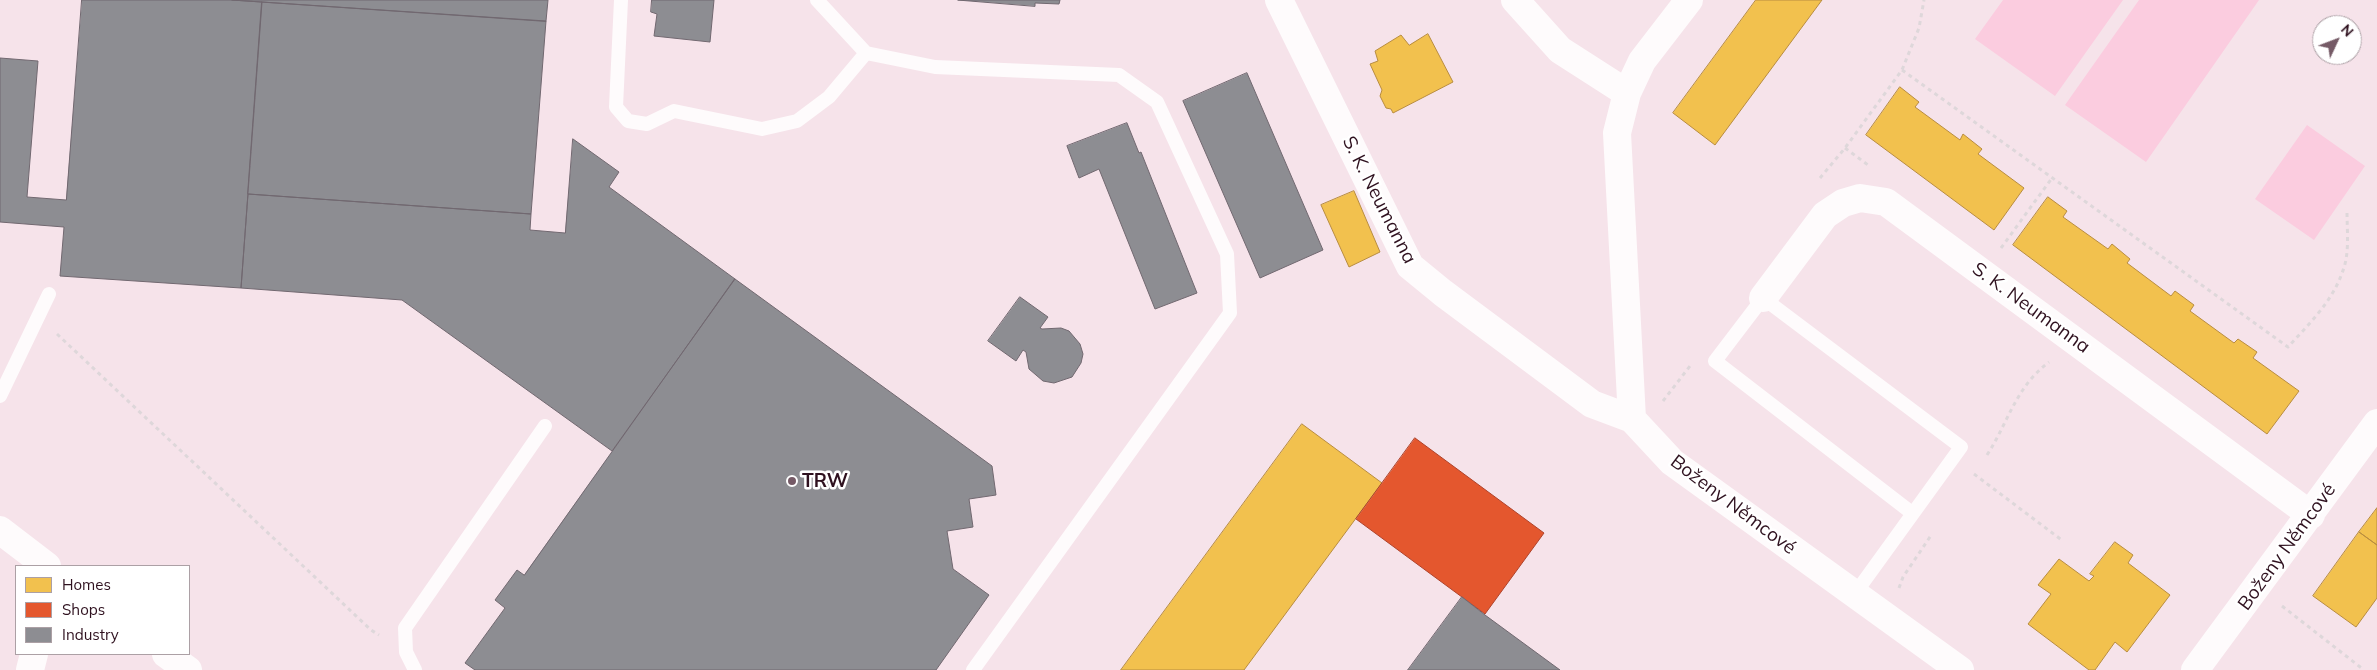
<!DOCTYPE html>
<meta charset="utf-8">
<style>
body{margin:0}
#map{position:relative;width:2377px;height:670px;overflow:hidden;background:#f6e3ea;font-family:Mulish,sans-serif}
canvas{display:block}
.legend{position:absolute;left:15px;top:565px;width:175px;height:90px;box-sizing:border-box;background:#fff;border:1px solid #aca0a5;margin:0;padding:6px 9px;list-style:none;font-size:15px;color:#2f111f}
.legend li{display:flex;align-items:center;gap:10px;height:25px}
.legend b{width:25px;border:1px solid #aca0a5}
.north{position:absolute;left:2312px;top:15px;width:50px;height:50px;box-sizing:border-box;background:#fff;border:1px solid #aca0a5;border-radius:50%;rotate:47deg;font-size:14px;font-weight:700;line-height:20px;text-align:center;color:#2f111f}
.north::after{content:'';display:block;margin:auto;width:18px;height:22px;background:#755a66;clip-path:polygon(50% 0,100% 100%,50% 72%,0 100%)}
</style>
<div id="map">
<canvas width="2377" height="670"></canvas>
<ul class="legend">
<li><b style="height:14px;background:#f2c14e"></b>Homes</li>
<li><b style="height:14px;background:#e4572e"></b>Shops</li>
<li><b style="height:14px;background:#8d8d92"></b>Industry</li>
</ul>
<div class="north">N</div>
</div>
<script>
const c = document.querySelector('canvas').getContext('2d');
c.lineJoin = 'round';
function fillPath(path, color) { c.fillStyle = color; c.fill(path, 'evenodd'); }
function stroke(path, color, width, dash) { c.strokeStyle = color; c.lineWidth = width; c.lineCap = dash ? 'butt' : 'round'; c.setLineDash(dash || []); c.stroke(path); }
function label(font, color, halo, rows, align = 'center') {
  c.font = font + ' Mulish,sans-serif'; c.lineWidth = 5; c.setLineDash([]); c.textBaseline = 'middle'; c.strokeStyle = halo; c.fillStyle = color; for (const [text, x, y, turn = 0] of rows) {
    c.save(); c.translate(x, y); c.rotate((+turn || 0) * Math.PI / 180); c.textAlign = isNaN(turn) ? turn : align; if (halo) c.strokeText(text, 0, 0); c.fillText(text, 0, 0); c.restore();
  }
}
fillPath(new Path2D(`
 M2003,0H2123L2055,96L1975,39Z
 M2139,0H2259L2146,162L2065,105Z
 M2307,125L2365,166L2314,240L2255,199Z`), '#fbccdf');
const homes = new Path2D(`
 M1756,0H1822L1715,145L1673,113Z
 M1428,34L1453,82L1393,113L1391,109L1386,108L1380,96L1382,90L1370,64L1378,61L1375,51L1401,35L1409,45Z
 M1900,87L1919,102L1915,107L1960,140L1963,134L1982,149L1978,154L2024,188L1994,230L1866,135Z
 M1354,191L1380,252L1349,267L1321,205Z
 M2048,197L2067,211L2063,217L2108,249L2112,244L2130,259L2127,263L2171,296L2175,291L2194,305L2190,311L2234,343L2238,339L2257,352L2253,358L2299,391L2267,434L2013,245Z
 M1302,424L1382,483L1244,670H1121Z
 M2377,508V545L2359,532Z
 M2359,532L2377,545V598L2356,627L2313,596Z
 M2115,542L2133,555L2128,563L2170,595L2127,652L2115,642L2095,670H2089L2028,624L2051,594L2038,585L2059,559L2089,581L2094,576L2090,574Z`);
fillPath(homes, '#f2c14e');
stroke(homes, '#b88c40', 1);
const shops = new Path2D(`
 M1415,438L1544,533L1485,614L1356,519Z`);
fillPath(shops, '#e4572e');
stroke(shops, '#ae422a', 1);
const industry = new Path2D(`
 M82,0H232L262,2L241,288L60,276L64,227L0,222V58L38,61L27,197L66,200Z
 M232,0H548L546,21Z
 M652,0H714L710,42L654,36L657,14L651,12Z
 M958,0H1060L1059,4L1035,3V6Z
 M262,2L546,21L531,214L248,194Z
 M1247,73L1323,250L1260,278L1183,101Z
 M1127,123L1139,153L1141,152L1197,293L1155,309L1099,169L1079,178L1067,146Z
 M573,139L619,172L609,187L735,279L612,451L402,300L241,288L248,194L531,214L530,230L565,233Z
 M735,279L992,466L996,495L969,499L973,527L947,531L953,569L989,595L936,670H475L465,663L505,608L495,600L517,570L524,575Z
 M1020,297L1048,317L1040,328L1042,329L1061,328L1069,331L1080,344L1083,354L1081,363L1072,377L1054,383L1043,381L1029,369L1026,352L1023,350L1016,361L988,341Z
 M1462,597L1485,615L1560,670H1408Z`);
fillPath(industry, '#8d8d92');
stroke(industry, '#716870', 1);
stroke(new Path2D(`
 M1902,70L2288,347C2308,325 2332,302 2342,273C2350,254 2347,232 2347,212
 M1845,148L1868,165
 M1820,178L1845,148L1902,70L1919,28L1924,0
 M2001,248L2052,178
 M57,334L371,630L379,635
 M1663,401L1690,366
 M1987,455C2009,421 2015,388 2049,362
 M1974,474L2063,541
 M1899,588L1903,577L1932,534
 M2282,606L2364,670`), '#ded7da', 3, [4, 4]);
stroke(new Path2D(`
 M621,0L616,107L628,121L647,124L674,111L762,129L797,121L829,97L866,53
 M817,0L866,53L935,67L1119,75L1157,102L1227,254L1230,313L973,670
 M0,396L49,294
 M1854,595L1961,447L1763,298L1715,361L1912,513
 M415,670L406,652L405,628L545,426`), '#fefbfc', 14);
stroke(new Path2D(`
 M1279,0L1410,266L1443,293L1592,404L1632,419
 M1515,0L1560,50L1627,93
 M1689,0L1642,61L1627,93L1617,133L1632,419L1672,462L1960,670
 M1763,298L1825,215L1843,203L1860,198L1886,202L2311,515
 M0,530L47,566
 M166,654L188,670
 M30,670L34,654
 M2195,670L2377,423`), '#fefbfc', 28);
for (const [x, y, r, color] of [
 [792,481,5,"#755a66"]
]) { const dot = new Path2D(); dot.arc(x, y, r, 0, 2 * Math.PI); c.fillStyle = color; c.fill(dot); stroke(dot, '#fff', 2); }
label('19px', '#2f111f', '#fff', [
 ["S. K. Neumanna",1379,200,63],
 ["S. K. Neumanna",2031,308,36],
 ["Boženy Němcové",1733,505,37],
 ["Boženy Němcové",2287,547,-54]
]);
label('bold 19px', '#2f111f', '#fff', [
 ["TRW",802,481]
], 'left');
</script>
